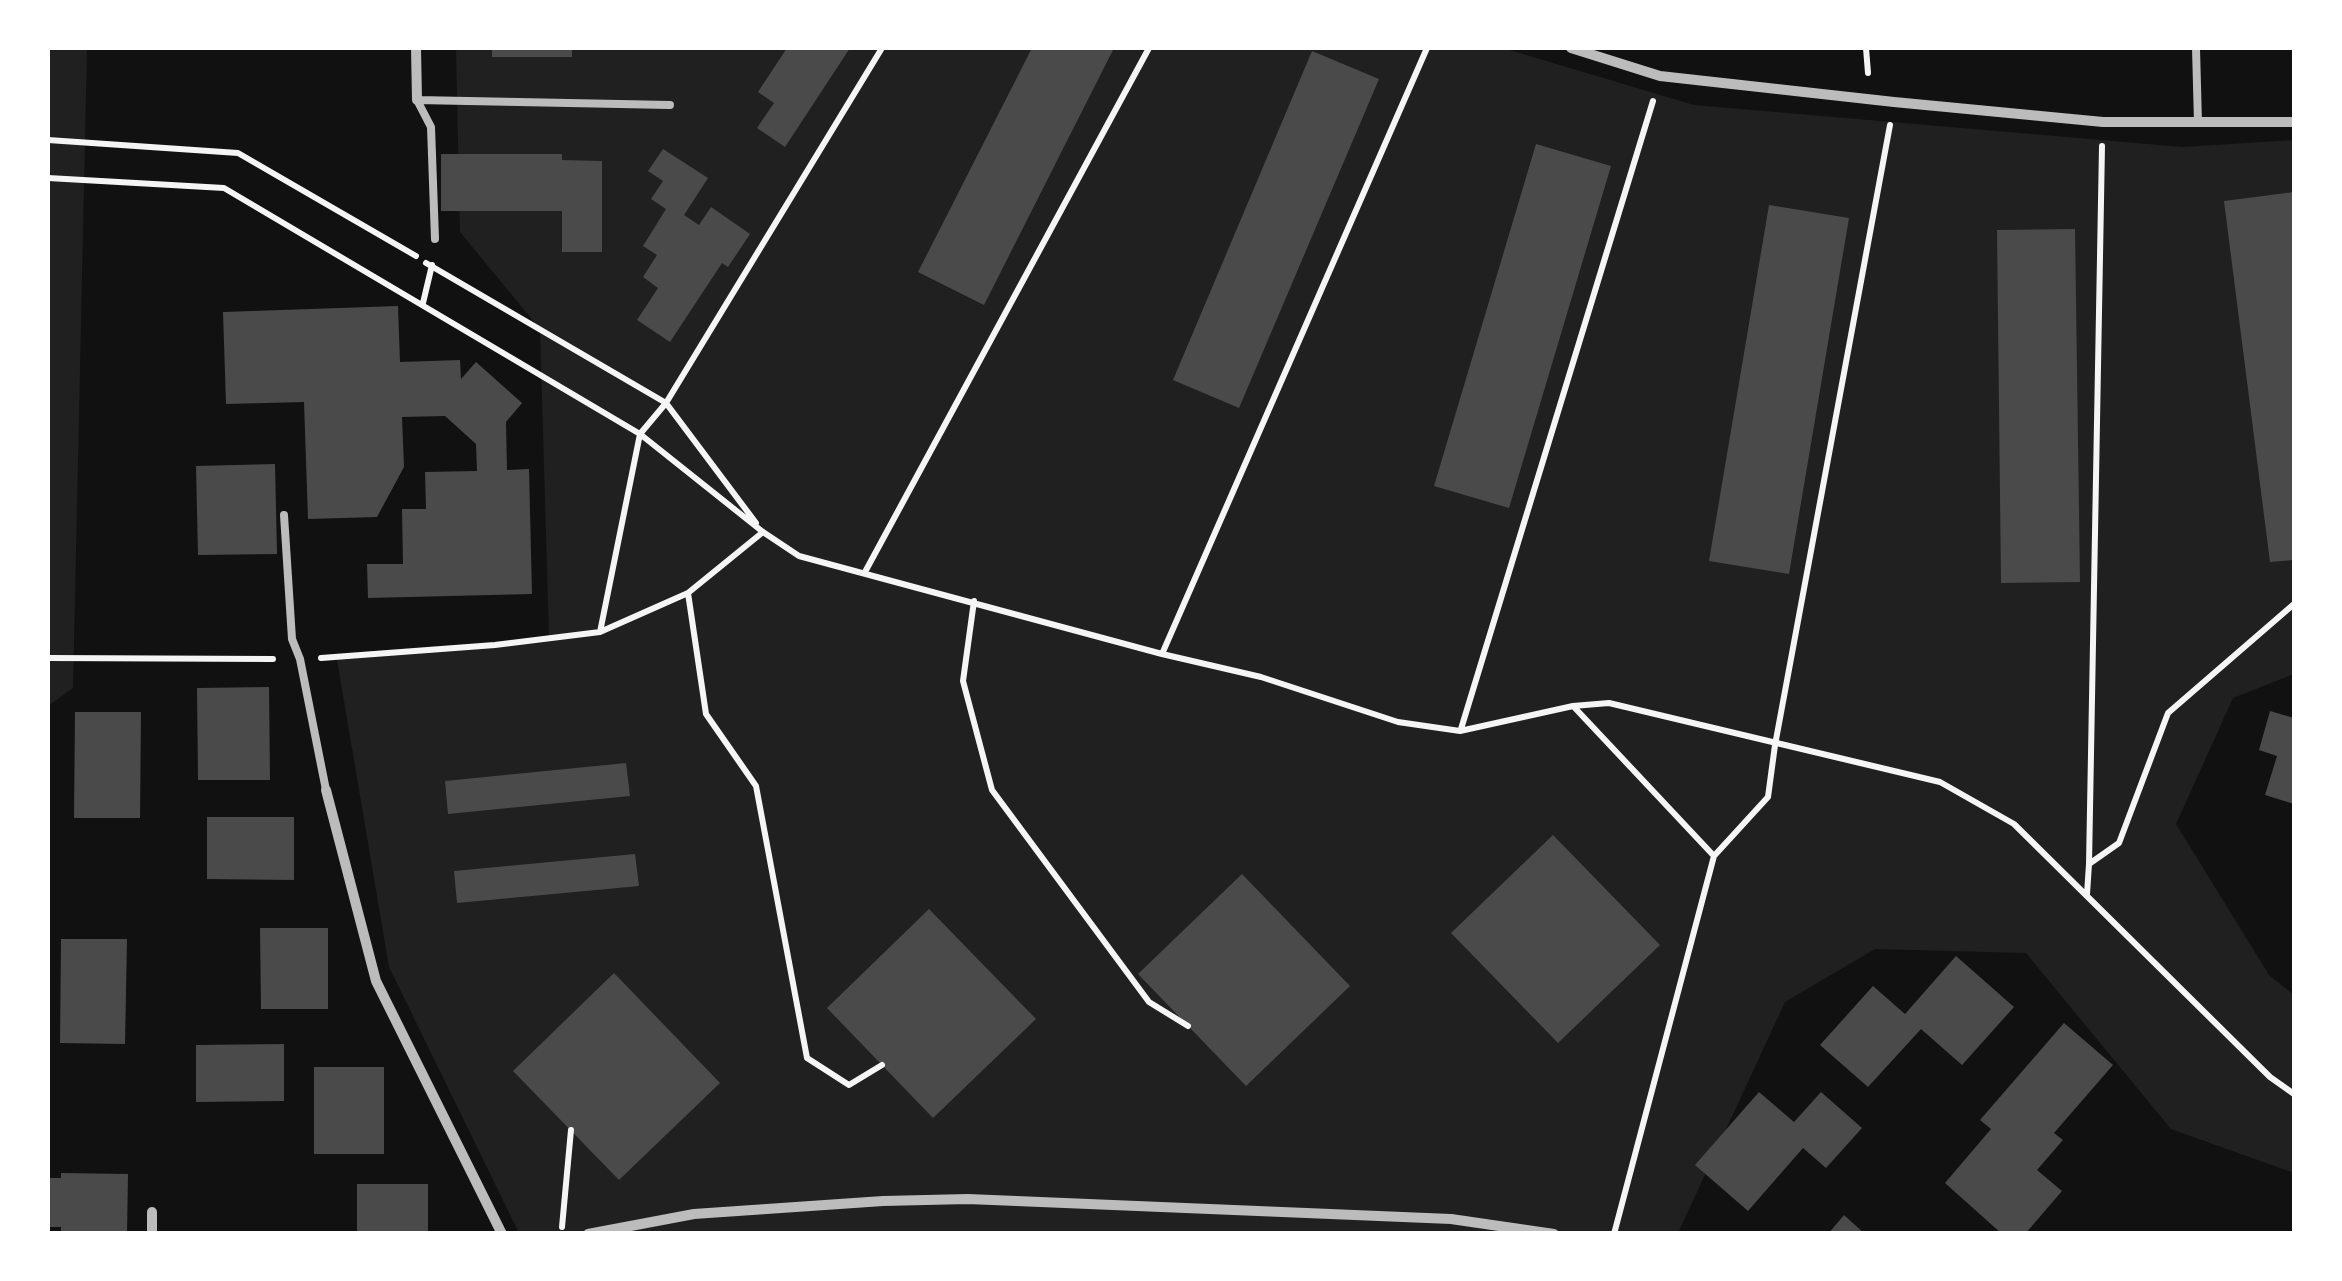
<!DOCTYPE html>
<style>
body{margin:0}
#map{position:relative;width:2342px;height:1281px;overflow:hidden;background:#111;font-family:Jost,sans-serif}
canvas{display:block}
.frame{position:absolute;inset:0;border:50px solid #fff;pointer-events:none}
</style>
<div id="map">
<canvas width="2342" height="1281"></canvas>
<div class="frame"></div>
</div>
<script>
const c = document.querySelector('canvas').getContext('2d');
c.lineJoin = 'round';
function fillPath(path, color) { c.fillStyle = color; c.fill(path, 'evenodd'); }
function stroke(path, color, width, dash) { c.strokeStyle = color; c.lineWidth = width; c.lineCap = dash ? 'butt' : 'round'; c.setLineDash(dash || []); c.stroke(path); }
fillPath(new Path2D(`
 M48,48H87L73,688L48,706Z
 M456,48H1503L1694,105L2183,147L2294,140V674L2233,698L2176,824L2269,975L2294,995V1173L2171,1129L2026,953L1875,949L1785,1002L1678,1233H519L389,967L336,654L549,637L540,329L460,232Z`), '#202020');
fillPath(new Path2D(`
 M492,48H572V57H492Z
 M787,48H850L785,147L757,128L774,103L758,92Z
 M1032,48H1114L984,305L918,272Z
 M1312,51L1379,79L1239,408L1173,380Z
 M1536,144L1611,166L1509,508L1434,486Z
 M663,149L708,178L684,215L699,225L711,207L750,234L728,267L722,263L670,342L637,320L658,288L643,277L657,255L643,246L666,209L651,199L663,181L648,171Z
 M441,154H562V160L602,161V252H562V211H441Z
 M2294,192V560L2270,562L2224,201Z
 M1769,205L1849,218L1789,574L1709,561Z
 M2075,229L2080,582L2001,583L1997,230Z
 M398,306L400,362L460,360L461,379L476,362L522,403L506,422L507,470L529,469L532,594L368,598L367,564H403L402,509H426L425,472L477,471L476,444L445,416L402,417L404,467L377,517L308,519L304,402L226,404L223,312Z
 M275,464L277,554L198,555L196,466Z
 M269,687L270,780H198L197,688Z
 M2270,711L2294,718V804L2265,795L2277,756L2259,750Z
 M75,712H141L140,818H74Z
 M626,763L630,796L448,814L445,781Z
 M207,817H294V880L207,879Z
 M1553,835L1660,945L1558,1043L1451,933Z
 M635,854L639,886L457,903L454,871Z
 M1242,874L1350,986L1246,1086L1138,974Z
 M929,909L1036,1019L933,1118L827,1008Z
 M260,928H328V1009H261Z
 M61,939H127L125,1044L60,1043Z
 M1956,956L2014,1007L1962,1065L1921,1029L1868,1087L1820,1045L1873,986L1905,1014Z
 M614,973L720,1083L619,1180L513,1071Z
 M2064,1023L2113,1065L2054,1133L2063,1140L2037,1170L2062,1191L2025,1234H2002L1945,1183L1991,1129L1980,1120Z
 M284,1044V1101L196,1102V1045Z
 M314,1067H384V1154H314Z
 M1759,1092L1794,1122L1821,1092L1862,1128L1826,1168L1803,1148L1748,1211L1695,1165Z
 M61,1173L128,1174L127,1234H61V1227H48V1178H61Z
 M357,1184H428V1234H357Z
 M1844,1215L1865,1234H1828Z`), '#4a4a4a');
stroke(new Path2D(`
 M1866,48L1868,73
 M48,140L238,153L416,256
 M48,178L224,188L640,434L763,532L799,556L1162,654L1261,677L1398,722L1460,731L1573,706L1609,703L1940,782L2014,824L2270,1077L2294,1094
 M426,263L666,403L756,523
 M423,303L432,265
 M865,572L1149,48
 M688,593L706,714L756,786L807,1058L849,1085L882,1065
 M974,601L963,681L992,790L1149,1002L1188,1026
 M600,632L640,434L666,403L882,48
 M1162,654L1427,48
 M48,658L273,659
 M321,658L495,645L600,632L688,593L763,532
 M1574,707L1714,856
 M1461,729L1653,101
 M2089,864L2102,146
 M2087,894L2089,864L2119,843L2168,713L2294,604
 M562,1227L571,1130
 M1614,1234L1714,856L1768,797L1775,745L1890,125`), '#f5f5f5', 6);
stroke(new Path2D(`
 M2196,48L2198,123
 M417,100L670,105
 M417,100L431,127L435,239
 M284,515L292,639L300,659L326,790`), '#bcbcbc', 8);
stroke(new Path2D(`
 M416,48L417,100
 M1571,48L1660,76L1894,102L2103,122H2294
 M326,790L376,981L502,1234
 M152,1212V1234
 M588,1234L694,1214L883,1201L968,1199L1451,1219L1554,1234`), '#bcbcbc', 10);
</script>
